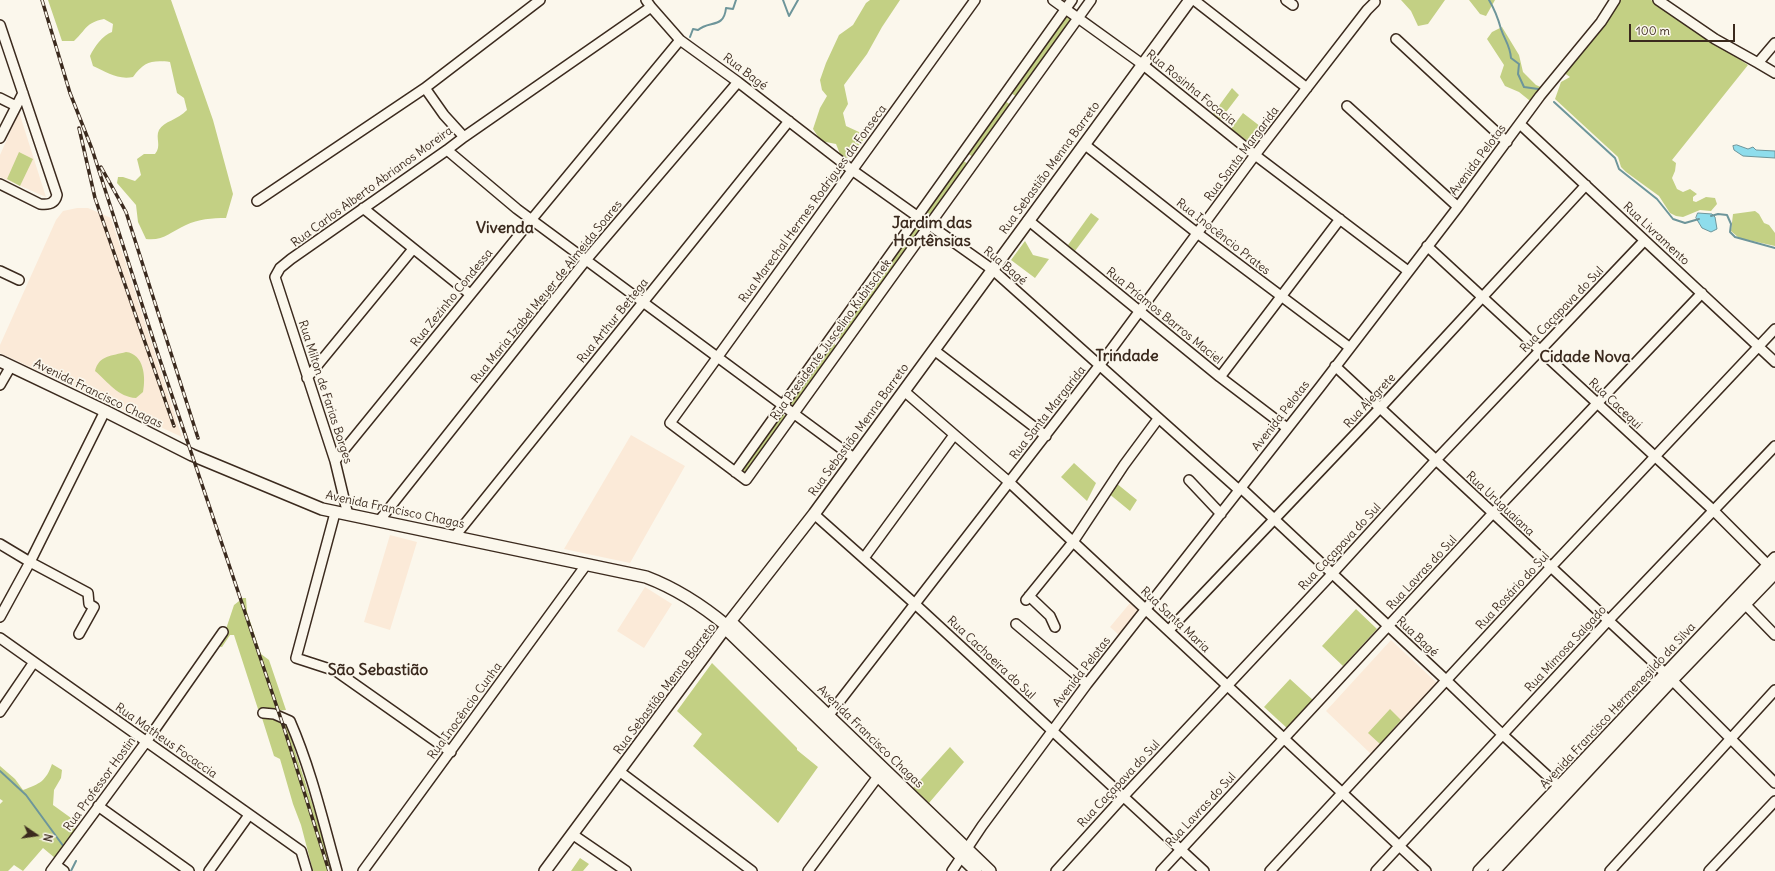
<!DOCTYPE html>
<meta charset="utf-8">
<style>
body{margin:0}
#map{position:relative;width:1775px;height:871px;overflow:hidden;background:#fbf7ec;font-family:Delius,sans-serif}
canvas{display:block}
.north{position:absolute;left:16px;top:815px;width:40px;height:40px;-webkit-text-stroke:3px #fbf7ec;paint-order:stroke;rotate:103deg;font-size:11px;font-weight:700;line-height:16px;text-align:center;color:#3b2a1e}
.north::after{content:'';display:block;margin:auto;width:14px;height:18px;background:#3b2a1e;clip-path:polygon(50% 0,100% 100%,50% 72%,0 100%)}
.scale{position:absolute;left:1629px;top:24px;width:106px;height:18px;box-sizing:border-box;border:2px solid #3b2a1e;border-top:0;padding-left:5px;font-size:12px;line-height:14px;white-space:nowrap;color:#3b2a1e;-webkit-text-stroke:3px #fbf7ec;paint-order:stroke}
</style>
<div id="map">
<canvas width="1775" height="871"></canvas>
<div class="north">N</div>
<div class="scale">100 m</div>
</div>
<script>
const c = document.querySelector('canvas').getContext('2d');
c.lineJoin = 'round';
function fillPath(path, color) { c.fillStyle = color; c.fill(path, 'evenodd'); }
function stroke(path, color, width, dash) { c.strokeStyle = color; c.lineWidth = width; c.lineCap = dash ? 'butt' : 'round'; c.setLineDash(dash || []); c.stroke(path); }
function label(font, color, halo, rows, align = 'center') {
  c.font = font + ' Delius,sans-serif'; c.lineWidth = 3.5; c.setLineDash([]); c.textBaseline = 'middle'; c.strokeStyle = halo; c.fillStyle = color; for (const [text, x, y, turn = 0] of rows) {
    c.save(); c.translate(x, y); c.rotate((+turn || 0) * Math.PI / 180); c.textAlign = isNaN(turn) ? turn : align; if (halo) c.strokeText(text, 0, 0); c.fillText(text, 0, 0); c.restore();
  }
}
fillPath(new Path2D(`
 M19,112L46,197L0,177V155Z
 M77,208H88L111,218L182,437L0,353V345L56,220L63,211Z
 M631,435L685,466L630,563L564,549Z
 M390,535L417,542L390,630L364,622Z
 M645,587L672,604L644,648L617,631Z
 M1130,603L1139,611L1119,635L1110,627Z
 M1391,640L1438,684L1372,755L1326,711Z`), '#fbead8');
fillPath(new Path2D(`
 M48,0H171L213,120L233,194L226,218C212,218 198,219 186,225C170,232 164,241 146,239L138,222L136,205L117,183L118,177H123L135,181L141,175L137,159L144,154H155C162,146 155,138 159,130C164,121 178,120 187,110L184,98L177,93L170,62C151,60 144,62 133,77C117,80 107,72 93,66L90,56C94,47 103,35 112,32L113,24L104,19C85,23 87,29 74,41H62Z
 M870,0H900L882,27L867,54L844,85L848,104L843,113L846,126L859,132L864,139L850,157L847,158L840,154L836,144L821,141L813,129L820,108L827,96L822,90L820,80L826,63L839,35L853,25L866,3Z
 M1401,0H1445L1428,24L1418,26L1411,11Z
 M1469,0H1495L1486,16L1480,14Z
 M1615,0H1651L1748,65L1672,160L1676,163L1675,171L1672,178L1677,189L1683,192L1690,189L1697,194L1693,197V201L1696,202L1706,197L1715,198L1717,204L1711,211L1700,210L1683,217L1676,216L1670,213L1659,196L1626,172L1621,167L1618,157L1555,99L1561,82L1570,77L1560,70Z
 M1067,15L1073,19L1017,97L1011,93Z
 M1502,27L1519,55L1523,72L1536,85L1545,89L1534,104L1519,92L1505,86L1500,77L1504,65L1487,39L1492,32Z
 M1232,88L1239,95L1220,120L1213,114Z
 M1005,101L1011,105L973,157L967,153Z
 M1243,113L1265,130L1253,145L1231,129Z
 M19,152L33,159L20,186L7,179Z
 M962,160L968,164L931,215L925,211Z
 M1755,211L1759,214L1764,223L1769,225L1775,233V246L1739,238L1731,231L1733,214Z
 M1091,213L1099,219L1075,251L1068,245Z
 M917,224L923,228L842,340L836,336Z
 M1025,241L1033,255L1049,259L1035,278L1011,260Z
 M832,342L838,347L795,407L789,402Z
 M126,352C144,354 146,377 143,392L136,398C118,397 108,382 95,371C99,355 112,356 126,352Z
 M781,413L787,417L747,473L741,469Z
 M1074,463L1096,483L1087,501L1061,477Z
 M1116,483L1137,500L1130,511L1108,493Z
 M243,598H246L247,612L261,654L269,660L286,710L275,711L258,709L234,635H230L222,647L215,646L225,632L234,605Z
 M1356,609L1377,629L1343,666L1322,646Z
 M712,663L797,748V750L818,767L778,823L693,746L702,734L677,711Z
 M1290,679L1314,701L1288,729L1264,707Z
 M1390,709L1401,720L1380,744L1368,733Z
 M267,717L284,721L288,729L334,871H313L301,825L293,804L280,759L274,756L262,718Z
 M950,747L964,762L929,803L913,788Z
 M52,764L62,770L61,778L54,790L53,805L71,818L75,830L55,858L43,848L23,871L14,865L8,871H0V804L3,801L0,799V766L15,779L23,790C40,784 46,781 52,764Z
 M580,858L589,864L583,871H571Z`), '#c3d084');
const water = new Path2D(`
 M1737,145L1748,149L1753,147L1756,150L1775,151V158L1743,156L1734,150L1733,146Z
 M1698,213L1712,214L1715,217L1717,229L1711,232L1702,228L1696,218Z`);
fillPath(water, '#8eddec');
stroke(water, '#6d959a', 1);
stroke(new Path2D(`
 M783,0L789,16L798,0
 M1489,0C1495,10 1498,18 1501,29C1505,41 1510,45 1511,58L1519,64L1518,74L1524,87L1538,89
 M690,37L693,29L698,30C709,20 724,29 726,8L733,9L736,0
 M1554,102L1615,158L1619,169L1657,199L1673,219L1685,223L1699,219
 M1711,216L1718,214L1727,215L1731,224L1730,232L1735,237L1775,248
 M0,771L26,795L64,847
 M71,871L76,861`), '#6d959a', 2);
const minor = new Path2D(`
 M975,0L670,423L746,480L1091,0
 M1053,0L1142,64L1255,155L1408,271
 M1194,0L1307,88
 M1286,0L1293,5
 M1658,0L1715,39L1758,63L1775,43
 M651,7L680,40L738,82L852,170L993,270L1239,490
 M0,25L57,195C55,204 48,205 40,204L0,184
 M1396,39L1507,142
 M1758,63L1775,73
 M425,88L540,0
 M0,98L16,106
 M1347,106L1458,207
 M1520,124L1775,362
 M464,137L651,7L646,0
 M0,138L23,93
 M1084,144L1197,233L1349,347
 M447,150L517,209L854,458
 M257,201L425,88L444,115L464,137L447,150L291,259L280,268L275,277L335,461L348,515
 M363,208L470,294
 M1028,220L1220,377L1287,428
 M1427,246L1713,510L1772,569
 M0,271L19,280
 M934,350L1046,436
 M1335,366L1666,674L1775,783
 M1220,377L1340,219
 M307,378L413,249
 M0,385L11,366
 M904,391L1009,482L1426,871
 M335,461L532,219L680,40
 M735,472L1072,0
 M1189,480L1221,514
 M1241,488L1447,681L1503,735L1563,790
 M335,513L296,658L336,671L451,752
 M814,514L915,604L1204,871
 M379,521L586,260L738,82
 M455,536L789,121
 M0,544L30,562L88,593L89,604L94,607L79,634
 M864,558L954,435
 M1029,596L1050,616L1055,627
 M1026,600L1073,542L1124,465L1158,419
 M1741,600L1775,635
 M0,617L30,562L105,411
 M1016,624L1087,684
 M1169,630L1380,408L1586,185
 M0,638L301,851L307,871
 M0,712L34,662
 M263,713L274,714L290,721C311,769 323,821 337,871
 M825,720L1099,366L1255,155L1367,10L1375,2
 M619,771L752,871
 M98,806L189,871
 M572,834L626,871
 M56,865L64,871
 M51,871L146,742L223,632
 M209,871L249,815
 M363,871L586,565
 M808,871L882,771
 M952,871L982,826L1087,684L1320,387L1458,207L1540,96L1601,22L1615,0
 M1056,871L1123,797L1332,574L1435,461L1644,241
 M1161,871L1493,513L1702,293
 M1270,871L1550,568L1775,329
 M1376,871L1608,621L1775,446
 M1610,871L1775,690
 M1709,871L1775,801`);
const major = new Path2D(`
 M0,361L105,411L192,455L322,509L646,577C675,588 703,606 727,626
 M731,622L990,871
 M725,628L976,871
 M545,871L725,628L814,514L1190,0
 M1479,871L1775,558
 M1494,871L1672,680L1775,573`);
stroke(minor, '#3b2a1e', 12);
stroke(major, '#3b2a1e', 14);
stroke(minor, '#fbf7ec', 9);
stroke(major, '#fbf7ec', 11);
const rail = new Path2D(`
 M42,0L70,93L92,149L157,351L284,728L329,871
 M79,128L95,198L174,426
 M101,167L126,212L198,438`);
stroke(rail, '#3b2a1e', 3.5);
stroke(rail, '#fbf7ec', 2, [6]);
label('12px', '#3b2a1e', '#fbf7ec', [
 ["Rua Bagé",745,72,37],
 ["Rua Rosinha Focacia",1191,88,39],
 ["Rua Santa Margarida",1242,154,-53],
 ["Avenida Pelotas",1478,160,-53],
 ["Rua Sebastião Menna Barreto",1050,168,-54],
 ["Rua Carlos Alberto Abrianos Moreira",372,187,-36],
 ["Rua Marechal Hermes Rodrigues da Fonseca",813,204,-54],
 ["Rua Livramento",1656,234,43],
 ["Rua Inocêncio Prates",1223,237,38],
 ["Rua Bagé",1005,266,40],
 ["Rua Maria Izabel Meyer de Almeida Soares",547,292,-51],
 ["Rua Zezinho Condessa",452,298,-51],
 ["Rua Caçapava do Sul",1562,310,-46],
 ["Rua Príamos Barros Maciel",1164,316,39],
 ["Rua Arthur Bettega",613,321,-51],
 ["Rua Presidente Juscelino Kubitschek",831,340,-54],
 ["Rua Milton de Farias Borges",325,392,72],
 ["Avenida Francisco Chagas",98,394,26],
 ["Rua Alegrete",1370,401,-47],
 ["Rua Cacequi",1615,404,43],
 ["Rua Santa Margarida",1048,413,-52],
 ["Avenida Pelotas",1281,416,-52],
 ["Rua Sebastião Menna Barreto",859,430,-54],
 ["Rua Uruguaiana",1500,504,43],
 ["Avenida Francisco Chagas",395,510,12],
 ["Rua Caçapava do Sul",1340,547,-47],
 ["Rua Lavras do Sul",1422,573,-47],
 ["Rua Rosário do Sul",1513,591,-47],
 ["Rua Santa Maria",1175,620,43],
 ["Rua Bagé",1417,637,43],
 ["Rua Mimosa Salgado",1566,649,-47],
 ["Rua Cachoeira do Sul",991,658,43],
 ["Avenida Pelotas",1082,672,-52],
 ["Rua Sebastião Menna Barreto",665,689,-53],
 ["Avenida Francisco Hermenegildo da Silva",1618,706,-47],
 ["Rua Inocêncio Cunha",465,711,-54],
 ["Avenida Francisco Chagas",870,737,44],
 ["Rua Matheus Focaccia",166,741,35],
 ["Rua Professor Hostin",100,784,-54],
 ["Rua Caçapava do Sul",1119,784,-47],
 ["Rua Lavras do Sul",1201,810,-47]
]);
label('bold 16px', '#3b2a1e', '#fbf7ec', [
 ["Jardim das",932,223],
 ["Hortênsias",932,241],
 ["Vivenda",505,228],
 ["Trindade",1127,356],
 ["Cidade Nova",1585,357],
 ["São Sebastião",378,670]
]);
</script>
